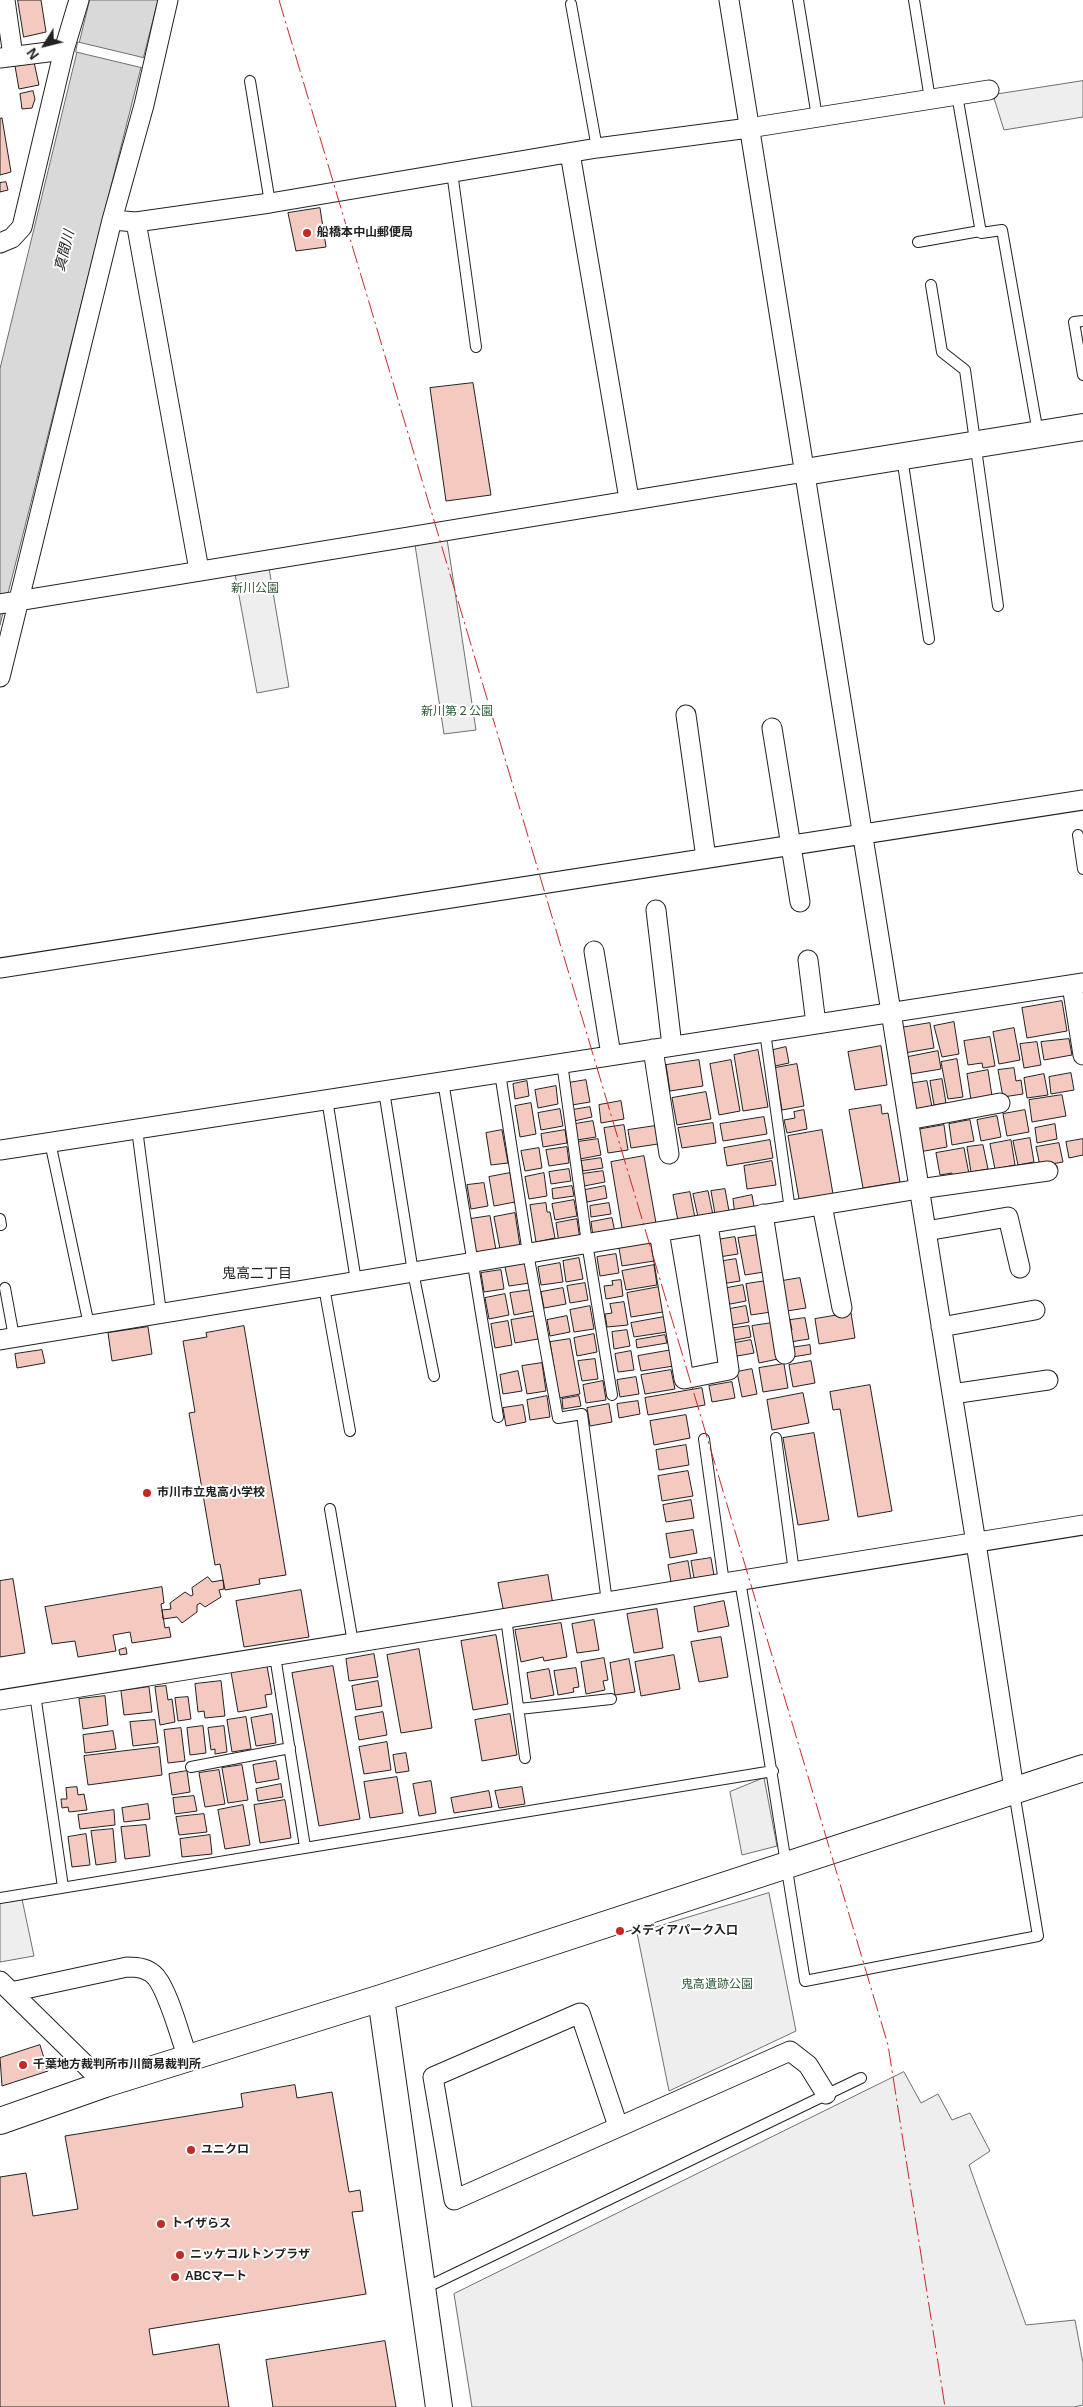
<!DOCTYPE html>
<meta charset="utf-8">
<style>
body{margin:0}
#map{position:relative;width:1083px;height:2407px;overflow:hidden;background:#fff;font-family:Arial,sans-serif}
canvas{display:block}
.north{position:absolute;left:20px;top:20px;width:50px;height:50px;-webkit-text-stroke:4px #fff;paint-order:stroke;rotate:234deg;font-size:14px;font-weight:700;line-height:20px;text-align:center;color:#222}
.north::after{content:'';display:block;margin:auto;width:18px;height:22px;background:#222;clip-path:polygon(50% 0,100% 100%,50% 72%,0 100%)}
</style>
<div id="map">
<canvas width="1083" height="2407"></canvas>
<div class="north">N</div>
</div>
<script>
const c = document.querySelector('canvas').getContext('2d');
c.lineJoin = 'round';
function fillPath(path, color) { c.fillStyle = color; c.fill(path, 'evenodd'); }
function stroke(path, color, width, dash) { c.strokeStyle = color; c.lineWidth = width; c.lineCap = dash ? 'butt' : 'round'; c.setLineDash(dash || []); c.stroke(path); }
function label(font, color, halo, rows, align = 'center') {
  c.font = font + ' Arial,"Noto Sans JP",sans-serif'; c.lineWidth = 4; c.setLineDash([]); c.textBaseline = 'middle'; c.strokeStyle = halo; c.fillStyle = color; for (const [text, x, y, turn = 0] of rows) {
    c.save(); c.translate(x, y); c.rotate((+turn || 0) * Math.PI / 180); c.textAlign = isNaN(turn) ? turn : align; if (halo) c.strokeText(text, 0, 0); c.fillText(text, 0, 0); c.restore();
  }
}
const green = new Path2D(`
 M1083,81V117L1004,130L993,95Z
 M447,539L476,730L444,734L415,545Z
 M269,568L289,687L257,693L235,574Z
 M764,1778L777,1846L742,1855L730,1792Z
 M769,1893L796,2031L669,2091L637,1933Z
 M22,1899L34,1956L0,1962V1902Z
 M904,2072L921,2103L938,2094L952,2120L970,2113L990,2151L969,2165L1026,2325L1075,2320L1083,2363V2405L1074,2407H472L454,2294Z`);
fillPath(green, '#eee');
stroke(green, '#6f6f6f', 1);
const water = new Path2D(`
 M90,0H158L0,625V369Z`);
fillPath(water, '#d9d9d9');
stroke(water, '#6f6f6f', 1);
const pier = new Path2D(`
 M78,42L145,58L143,68L76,52Z`);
fillPath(pier, '#fff');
stroke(pier, '#6f6f6f', 1);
const building = new Path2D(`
 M18,0H41L46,32L24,37Z
 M34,62L39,85L19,89L15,66Z
 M33,91L35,99L32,108L22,109L20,94Z
 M2,118L11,172L0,175V119Z
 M6,182L8,190L0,192V183Z
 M320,208L326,247L296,251L288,213Z
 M473,383L491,495L446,501L430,388Z
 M1062,1001L1067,1031L1027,1038L1022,1008Z
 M954,1022L959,1054L942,1057L934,1026Z
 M930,1023L934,1048L904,1053L900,1028Z
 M1014,1028L1020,1060L999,1064L993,1032Z
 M990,1037L995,1066L983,1068L982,1063L968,1065L964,1041Z
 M1069,1039L1072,1055L1044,1060L1041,1042Z
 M1037,1042L1041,1065L1024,1068L1020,1044Z
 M881,1046L887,1085L855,1090L848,1052Z
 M786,1047L789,1063L775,1066L773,1050Z
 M758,1050L768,1107L743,1111L734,1055Z
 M938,1051L941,1069L911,1074L908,1057Z
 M957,1059L963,1097L948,1099L941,1062Z
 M699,1060L703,1086L670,1091L666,1065Z
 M731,1060L740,1111L719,1115L710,1064Z
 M797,1064L804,1106L782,1110L775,1068Z
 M1014,1068L1016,1081L1021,1080L1023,1094L1003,1097L998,1070Z
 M988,1070L992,1096L971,1100L967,1074Z
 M1071,1073L1074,1090L1051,1094L1049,1077Z
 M1044,1074L1048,1095L1027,1098L1024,1078Z
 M942,1079L946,1103L934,1105L930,1081Z
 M586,1080L590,1102L572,1105L568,1083Z
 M527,1081L529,1096L515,1099L513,1084Z
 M927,1081L932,1107L913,1110L908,1084Z
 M556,1086L558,1104L538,1108L535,1090Z
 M706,1092L711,1119L677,1125L672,1098Z
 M1062,1095L1066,1116L1032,1122L1029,1100Z
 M621,1101L624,1119L601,1123L599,1105Z
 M531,1103L536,1134L520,1137L515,1106Z
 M881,1105L882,1114L888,1113L900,1182L863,1188L849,1110Z
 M590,1107L592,1117L574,1121L572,1110Z
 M560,1109L563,1126L541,1130L538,1113Z
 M804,1110L807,1129L787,1133L784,1120L795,1118L794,1112Z
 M1025,1110L1029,1132L1007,1136L1003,1114Z
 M997,1116L1001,1137L981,1141L977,1120Z
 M764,1117L767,1134L723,1141L720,1124Z
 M970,1120L974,1141L952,1145L949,1124Z
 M593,1121L596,1137L577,1140L575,1124Z
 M713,1123L716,1143L682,1148L678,1128Z
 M1055,1124L1057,1139L1037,1143L1035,1128Z
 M624,1125L628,1150L608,1153L604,1128Z
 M944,1125L947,1147L919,1152L916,1130Z
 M655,1126L658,1144L631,1148L628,1130Z
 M502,1130L508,1163L491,1165L486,1133Z
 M565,1130L567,1143L543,1147L541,1134Z
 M822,1130L833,1194L799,1199L788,1136Z
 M1030,1138L1034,1162L1018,1165L1013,1141Z
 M598,1139L601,1155L580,1159L577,1142Z
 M1083,1139V1155L1069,1158L1066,1142Z
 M770,1140L773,1158L727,1166L724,1148Z
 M1011,1140L1015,1165L995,1169L990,1144Z
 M1059,1143L1063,1162L1040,1166L1036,1147Z
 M983,1145L988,1169L971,1172L967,1147Z
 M567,1147L569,1163L549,1166L546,1150Z
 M539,1148L542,1168L525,1171L521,1151Z
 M964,1148L969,1174L952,1177V1173L940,1175L936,1153Z
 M644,1156L656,1223L622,1228L611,1162Z
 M601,1158L603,1168L583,1171L581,1161Z
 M772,1161L776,1185L747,1189L744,1166Z
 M569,1169L571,1181L551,1184L549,1172Z
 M603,1171L605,1182L584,1186L582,1174Z
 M510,1173L515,1202L494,1206L489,1177Z
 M544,1173L547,1196L529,1199L525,1177Z
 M484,1183L488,1206L471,1209L467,1185Z
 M572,1186L574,1196L553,1199L552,1189Z
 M605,1186L607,1198L587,1202L585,1190Z
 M725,1189L729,1211L715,1214L711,1191Z
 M708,1191L713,1215L698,1217L693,1194Z
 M690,1192L695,1218L678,1221L673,1195Z
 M752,1195L755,1212L735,1215L733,1199Z
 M574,1200L577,1216L555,1220L552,1204Z
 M546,1203L547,1212H550L555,1238L536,1242L530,1205Z
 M609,1203L611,1214L591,1217L590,1206Z
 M515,1213L520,1246L500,1249L494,1217Z
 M490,1216L496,1250L476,1254L470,1219Z
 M612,1218L615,1232L593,1236L591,1222Z
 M577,1219L580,1240L559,1243L556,1223Z
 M758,1235L764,1272L745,1275L738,1238Z
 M735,1237L738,1254L719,1257L716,1240Z
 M651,1243L654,1261L622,1266L619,1248Z
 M616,1254L619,1273L600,1276L597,1257Z
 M579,1258L583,1279L566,1282L563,1261Z
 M736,1259L740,1281L721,1284L717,1262Z
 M527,1263L530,1283L509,1286L505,1267Z
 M560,1263L563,1282L541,1285L538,1267Z
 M654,1265L657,1285L626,1290L622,1271Z
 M501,1270L504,1289L484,1292L481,1273Z
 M800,1278L806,1308L787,1311L782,1281Z
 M621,1280L623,1296L606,1299L604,1286L613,1285L612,1281Z
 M766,1281L771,1312L751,1315L746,1284Z
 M585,1283L588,1300L570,1303L567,1286Z
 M743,1285L746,1301L725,1305L722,1289Z
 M659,1287L663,1312L631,1317L627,1293Z
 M563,1288L566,1304L544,1308L541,1292Z
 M531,1290L534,1311L514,1315L510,1293Z
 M505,1294L509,1315L489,1319L485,1298Z
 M624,1302L628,1325L607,1327L605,1314L612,1313L610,1304Z
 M590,1306L594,1329L574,1332L570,1310Z
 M746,1306L749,1322L727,1326L724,1310Z
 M851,1313L855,1338L819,1344L815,1319Z
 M535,1316L538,1339L515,1343L511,1320Z
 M567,1316L570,1332L550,1336L547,1320Z
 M664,1317L667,1332L634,1337L631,1323Z
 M805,1318L809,1339L790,1342L788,1331L792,1330L790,1320Z
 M508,1321L512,1345L495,1348L491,1324Z
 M772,1323L778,1359L759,1363L752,1326Z
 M244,1326L286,1575L259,1579L260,1584L225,1590L220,1564L215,1565L189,1413L195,1412L183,1341L207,1337L206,1333Z
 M749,1326L751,1337L730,1341L728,1329Z
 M148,1327L152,1354L112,1361L108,1333Z
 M627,1330L630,1346L614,1349L612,1332Z
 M594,1334L597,1352L577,1356L574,1338Z
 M665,1335L667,1343L637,1348L636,1340Z
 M570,1339L580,1394L559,1398L550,1342Z
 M751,1340L754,1353L732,1357L729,1344Z
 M810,1345L811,1354L792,1357L790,1348Z
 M42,1350L45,1363L17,1368L15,1354Z
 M672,1350L674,1366L641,1371L638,1356Z
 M631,1351L634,1370L618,1372L615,1354Z
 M595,1359L598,1379L582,1381L578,1361Z
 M811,1361L815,1383L793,1387L789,1365Z
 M542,1363L546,1391L527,1394L522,1366Z
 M784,1364L788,1388L763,1392L759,1368Z
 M752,1369L757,1394L742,1397L737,1372Z
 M671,1370L675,1389L645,1394L641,1375Z
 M518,1371L522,1391L503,1394L500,1375Z
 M636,1377L639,1394L620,1397L617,1380Z
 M603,1381L606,1400L586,1403L583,1385Z
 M732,1382L735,1398L712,1402L709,1386Z
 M870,1385L892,1511L858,1517L840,1409L833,1410L830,1392Z
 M702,1388L705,1405L648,1415L645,1398Z
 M803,1393L809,1423L772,1430L767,1400Z
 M547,1396L550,1417L530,1420L527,1400Z
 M579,1396L581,1406L563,1409L562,1399Z
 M638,1401L640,1414L619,1418L617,1404Z
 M609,1404L612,1422L590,1426L587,1408Z
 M523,1405L526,1422L506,1426L503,1408Z
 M686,1415L690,1438L654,1445L650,1421Z
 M814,1433L829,1520L798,1525L783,1438Z
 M686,1445L689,1465L659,1470L656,1450Z
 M688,1471L693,1496L662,1501L658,1476Z
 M691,1500L694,1518L666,1522L663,1505Z
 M693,1530L697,1553L670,1558L666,1534Z
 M711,1558L714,1575L694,1578L691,1561Z
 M688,1561L691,1579L671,1582L668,1565Z
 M548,1575L553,1605L504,1613L498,1583Z
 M208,1577L212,1582L223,1580L224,1589L219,1590L221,1597L205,1607L200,1603L197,1605V1612L182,1623L177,1617L163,1619L162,1610L171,1609L170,1603L185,1592L191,1596L193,1595L192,1588Z
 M13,1579L25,1653L0,1657V1581Z
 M162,1587L164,1603L161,1604L165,1628L169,1627L171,1637L132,1643L130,1632L113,1635L116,1651L78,1657L75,1641L52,1644L45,1607Z
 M301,1590L309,1637L244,1647L236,1601Z
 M724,1601L729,1626L698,1632L694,1607Z
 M657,1609L663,1648L634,1653L627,1614Z
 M594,1620L599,1650L577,1653L572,1624Z
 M561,1623L567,1657L544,1661L543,1657L521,1662L515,1630Z
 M496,1635L508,1704L473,1710L461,1641Z
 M721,1637L728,1677L699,1682L691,1642Z
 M126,1648L127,1654L120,1655L119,1650Z
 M419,1649L432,1728L401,1733L387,1655Z
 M374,1654L378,1677L349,1681L346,1659Z
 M674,1655L680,1689L641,1696L635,1662Z
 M604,1658L608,1680L603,1681L605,1690L586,1694L581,1662Z
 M629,1659L635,1692L615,1695L610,1663Z
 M267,1666L272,1694L265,1695L267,1707L238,1712L231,1672Z
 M333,1666L360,1819L319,1826L292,1673Z
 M576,1668L579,1687L573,1688L574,1692L558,1695L554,1671Z
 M549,1669L554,1695L531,1699L527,1673Z
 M221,1681L225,1716L205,1718L204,1711L198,1712L195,1684Z
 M378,1681L382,1706L356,1710L352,1686Z
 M166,1686L168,1700L172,1699L175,1722L160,1725L155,1687Z
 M149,1687L152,1712L124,1715L121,1691Z
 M105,1696L108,1725L83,1729L79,1699Z
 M188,1697L191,1719L178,1721L175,1698Z
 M383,1712L387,1735L359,1740L355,1717Z
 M272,1714L276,1743L256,1746L251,1718Z
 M510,1714L517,1755L482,1761L475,1720Z
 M246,1717L251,1749L232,1752L227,1720Z
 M155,1720L158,1743L133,1746L130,1722Z
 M203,1726L206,1753L190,1755L187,1728Z
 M224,1726L227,1752L215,1754V1749L211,1750L208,1728Z
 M181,1728L185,1761L168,1763L164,1730Z
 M113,1731L116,1749L85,1753L83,1735Z
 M387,1742L391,1770L364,1774L359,1747Z
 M159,1747L162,1775L88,1785L84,1756Z
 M406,1753L409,1771L396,1773L393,1755Z
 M276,1761L279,1779L256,1783L253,1765Z
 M242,1765L248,1800L228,1803L222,1768Z
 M219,1770L225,1804L205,1807L199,1773Z
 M187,1771L190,1792L172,1795L169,1774Z
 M397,1777L403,1813L370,1818L364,1782Z
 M431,1781L436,1813L419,1816L413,1784Z
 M281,1784L283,1797L258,1801L256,1789Z
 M77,1787L78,1795L84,1794L87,1810L69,1812L68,1807L62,1808L61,1799H67L66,1788Z
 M522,1787L525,1804L499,1808L495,1791Z
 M489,1791L492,1807L454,1813L451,1798Z
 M194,1796L197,1811L175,1814L173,1798Z
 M285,1800L291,1838L260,1843L254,1805Z
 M148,1804L150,1819L124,1822L122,1808Z
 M243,1805L250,1845L225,1849L218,1810Z
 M114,1810L115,1825L80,1829L78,1815Z
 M204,1814L207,1832L179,1835L176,1817Z
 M146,1825L150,1856L125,1859L121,1827Z
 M113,1829L116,1862L96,1865L91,1831Z
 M86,1834L90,1865L72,1867L68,1837Z
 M210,1835L212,1854L182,1857L180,1839Z
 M40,2045L48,2071L2,2086L0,2058Z
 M295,2085L297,2098L332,2092L349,2192L360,2190L363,2211L352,2212L366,2294L149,2329L153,2355L219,2344L229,2407H0V2177L26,2173L33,2216L78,2209L65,2136L243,2107L241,2094Z
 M385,2341L396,2407H273L266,2360Z`);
fillPath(building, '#f3c9c0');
stroke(building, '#222', 1);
const lane = new Path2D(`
 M798,0L817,117
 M914,0L930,99
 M571,4L597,148
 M250,81L270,203
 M957,95L981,233L1002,230L1038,433
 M452,172L476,347
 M918,242L980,231
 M931,285L942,352L965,370L998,606
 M1083,321L1074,322L1083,375
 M902,457L929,639
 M1078,835L1083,869
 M765,1032L790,1210
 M562,1063L587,1243L612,1395
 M500,1073L528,1253L558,1418L582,1414L607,1602
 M443,1081L498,1417
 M384,1091L413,1272L434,1376
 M327,1099L356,1281
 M137,1129L161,1313
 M50,1142L89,1325
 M0,1219L1,1225
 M324,1287L350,1431
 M5,1288L14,1337
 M776,1438L794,1572
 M704,1439L724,1583
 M330,1509L353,1643
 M740,1581C763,1714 783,1848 805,1981L1038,1936L1014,1792
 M506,1618L525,1758
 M275,1656L305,1847
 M35,1694L63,1887
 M519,1709L611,1699
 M191,1767L290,1748
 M0,1898L773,1771
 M423,2289L861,2078`);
const street = new Path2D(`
 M5,0L13,56
 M729,0L976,1543L1014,1789
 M0,58L64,50
 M570,153L629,499
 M112,220L136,222L270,203L597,148L749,128L989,90
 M136,222L199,570
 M0,243L12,238L22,227L64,50L79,0
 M0,604L805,472
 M0,677L112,220L144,105L168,0
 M686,715L706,858
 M772,728L800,902
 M656,910L672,1046
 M594,951L611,1055
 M808,960L816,1024
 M0,968L1083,800
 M1072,985L1083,1055
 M653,1049L669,1154
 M908,1120L1000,1103
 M0,1150L1083,983
 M822,1205L842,1308
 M763,1214L785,1354
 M926,1231L1008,1217L1020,1268
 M659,1232L684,1379L729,1370L708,1224
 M941,1327L1035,1310
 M0,1340L919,1189L1048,1171
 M952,1394L1048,1380
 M0,1700L1083,1525
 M0,1981L105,2084
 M11,1992L127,1967C138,1967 148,1968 156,1977C169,1993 180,2037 188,2058
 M618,2126L580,2013L433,2077L454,2200L790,2051L808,2065L826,2094`);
const secondary = new Path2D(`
 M805,472L1083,427
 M381,1998L439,2407
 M0,2121L105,2084L381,1998L1083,1768`);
stroke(lane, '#222', 12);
stroke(street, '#222', 21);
stroke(secondary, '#222', 28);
stroke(lane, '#fff', 10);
stroke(street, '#fff', 19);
stroke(secondary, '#fff', 26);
stroke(new Path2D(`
 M279,0L888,2045L945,2407`), '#c62828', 1, [18, 4, 2.5, 4]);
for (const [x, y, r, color] of [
 [307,233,5,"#c62828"],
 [147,1493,5,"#c62828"],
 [620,1931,5,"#c62828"],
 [23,2065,5,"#c62828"],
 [191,2150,5,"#c62828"],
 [161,2224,5,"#c62828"],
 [180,2255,5,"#c62828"],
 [175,2277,5,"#c62828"]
]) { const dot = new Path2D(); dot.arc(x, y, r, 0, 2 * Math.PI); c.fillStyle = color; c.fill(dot); stroke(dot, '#fff', 2); }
label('bold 12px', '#222', '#fff', [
 ["船橋本中山郵便局",317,233],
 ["市川市立鬼高小学校",157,1493],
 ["メディアパーク入口",630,1931],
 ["千葉地方裁判所市川簡易裁判所",33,2065],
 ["ユニクロ",201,2150],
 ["トイザらス",171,2224],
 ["ニッケコルトンプラザ",190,2255],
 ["ABCマート",185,2277]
], 'left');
label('12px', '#2f5e38', '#fff', [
 ["新川公園",255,589],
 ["新川第２公園",457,712],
 ["鬼高遺跡公園",717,1985]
]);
label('italic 14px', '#222', '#fff', [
 ["真間川",65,251,-76]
]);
label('14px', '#222', '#fff', [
 ["鬼高二丁目",257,1274]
]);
</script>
